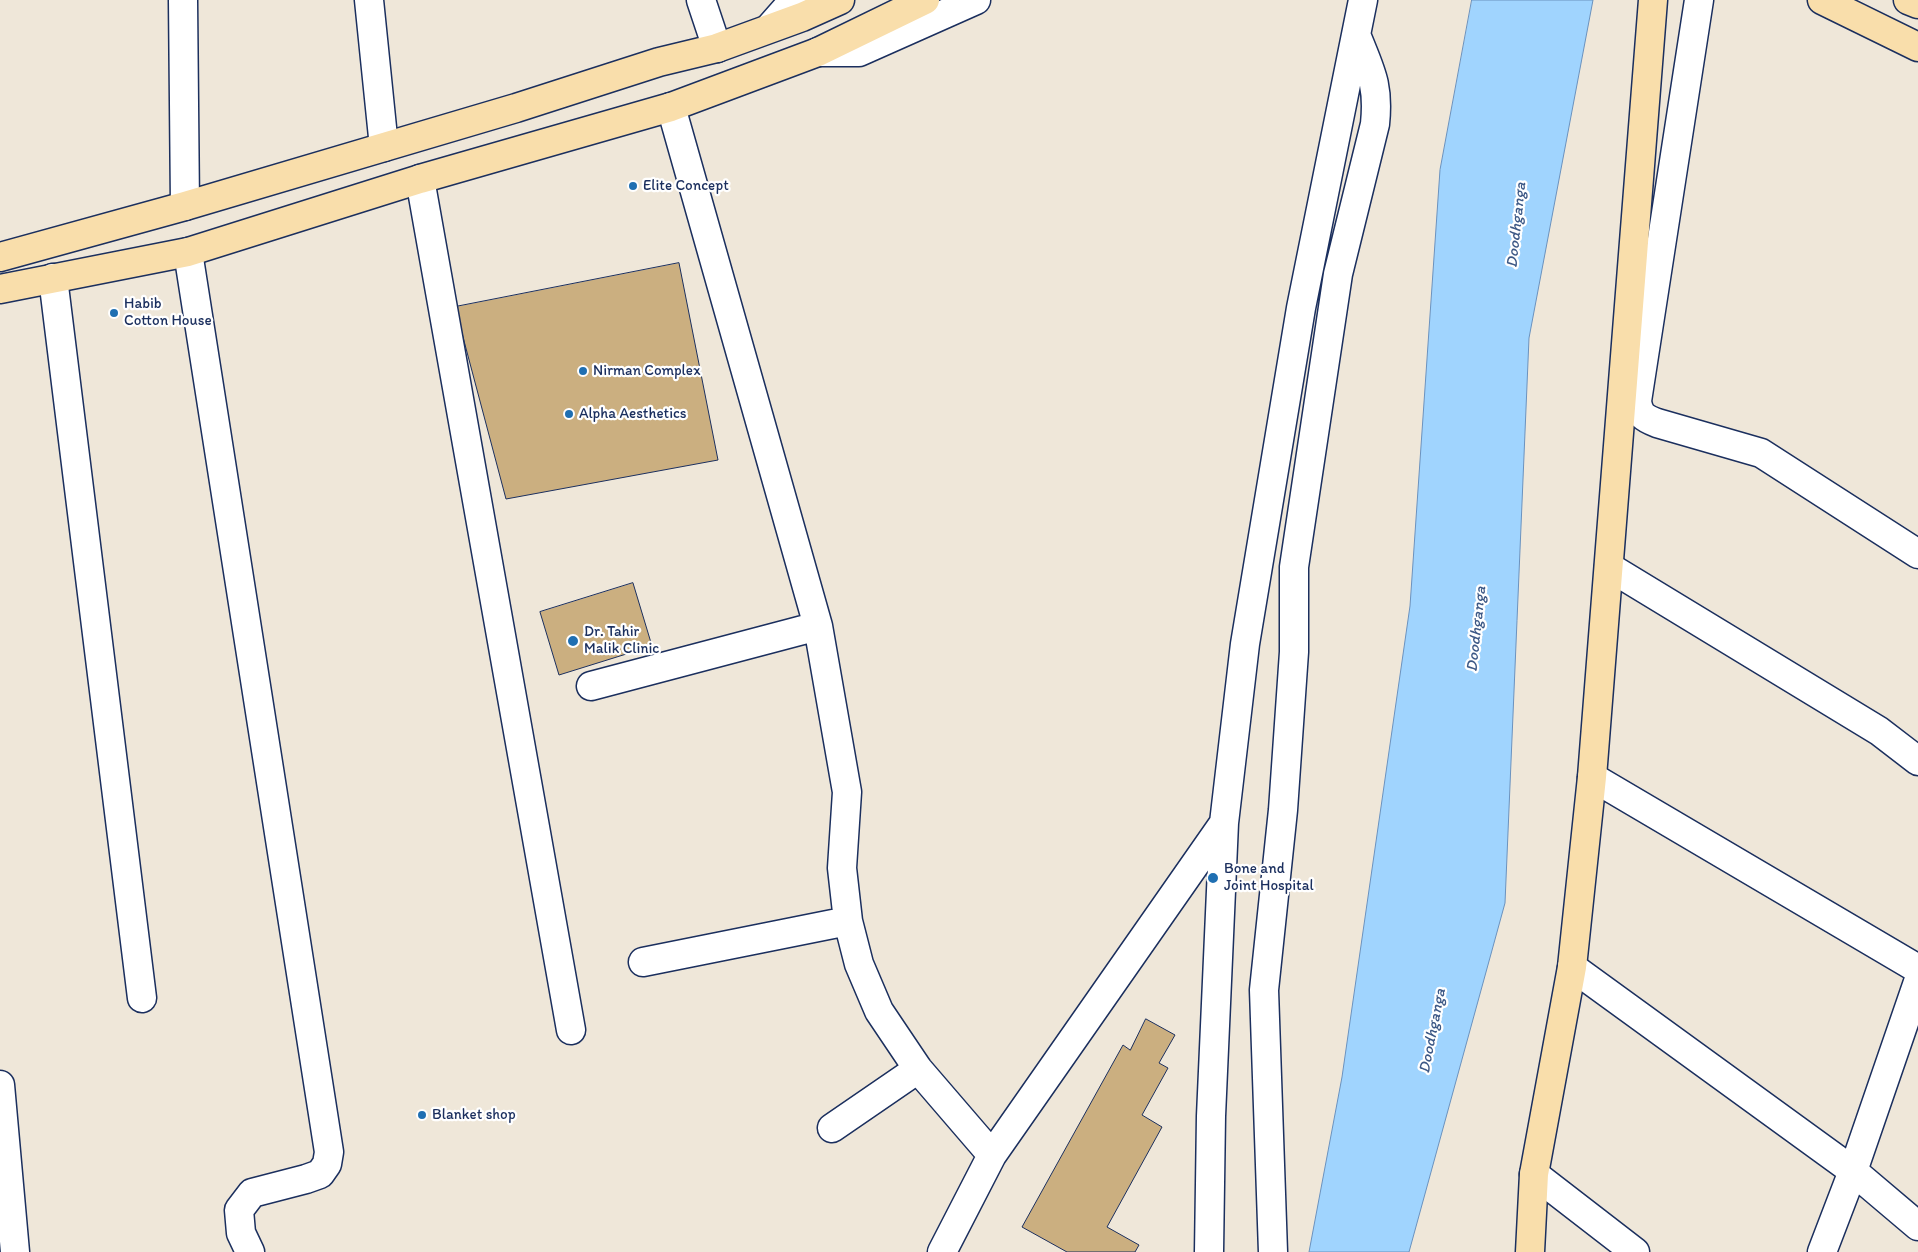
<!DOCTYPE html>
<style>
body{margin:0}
canvas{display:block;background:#efe7d9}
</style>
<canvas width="1918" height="1252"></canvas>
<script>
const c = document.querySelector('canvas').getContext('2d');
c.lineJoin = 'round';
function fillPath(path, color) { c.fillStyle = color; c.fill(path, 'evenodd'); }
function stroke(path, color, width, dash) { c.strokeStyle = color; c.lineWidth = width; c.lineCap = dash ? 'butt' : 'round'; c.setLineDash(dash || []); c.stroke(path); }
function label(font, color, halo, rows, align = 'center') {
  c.font = font + ' Itim,sans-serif'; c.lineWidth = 4.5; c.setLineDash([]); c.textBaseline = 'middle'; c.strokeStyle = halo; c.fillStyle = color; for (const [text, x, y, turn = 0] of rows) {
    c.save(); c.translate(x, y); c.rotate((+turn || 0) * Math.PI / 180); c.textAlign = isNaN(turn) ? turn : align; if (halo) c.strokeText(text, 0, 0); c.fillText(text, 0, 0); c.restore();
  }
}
const water = new Path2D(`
 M1472,0H1593L1529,338L1505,903L1409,1252H1309L1342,1077L1410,606L1440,170Z`);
fillPath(water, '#a0d4fe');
stroke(water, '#6b92be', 1);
const building = new Path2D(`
 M679,263L718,460L506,499L455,307Z
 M633,583L652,646L559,675L540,612Z
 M1146,1019L1175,1035L1159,1063L1168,1068L1142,1115L1162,1127L1107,1227L1139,1245L1135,1252H1067L1022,1227L1123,1045L1130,1050Z`);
fillPath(building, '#cbaf80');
stroke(building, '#1b2f5e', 1);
const minor = new Path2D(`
 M183,0L185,206
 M369,0L384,147
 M701,0L717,48
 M1699,0L1637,401C1639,415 1644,418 1657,423L1761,453L1918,554
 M771,26L794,0
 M818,52H859L976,0
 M671,107L818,626L847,792L842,868L848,921L859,964L879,1011L918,1069L992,1155
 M420,179L571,1030
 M188,252L329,1152L327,1164L320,1174L306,1179L252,1193L239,1210L241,1233L250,1252
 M53,278L142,998
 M1609,567L1879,731L1918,761
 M591,686L818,626
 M1592,777L1918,969
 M643,962L848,921
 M1572,967L1853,1171L1918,1226
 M0,1085L15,1252
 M832,1128L918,1069
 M1534,1174L1635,1252
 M942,1252L992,1155L1224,823L1245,644L1301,308L1363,0
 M1209,1252L1211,1116L1224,823
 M1273,1252L1264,990L1283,810L1294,652V567L1338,274L1375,124C1379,85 1371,72 1357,37
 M1822,1252L1853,1171L1918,982`);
const major = new Path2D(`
 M1822,0L1918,47
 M1908,0L1918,4
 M0,257L185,206L516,108L659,62L717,48L802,17L840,0
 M0,289L188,252L420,179L671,107L818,52L925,0
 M1530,1252L1534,1174L1572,967L1592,777L1653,0`);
stroke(minor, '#1b2f5e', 31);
stroke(major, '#1b2f5e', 31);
stroke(minor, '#fff', 28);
stroke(major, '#f9deab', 28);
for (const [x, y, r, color] of [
 [633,186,5,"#1f6fb2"],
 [114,313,5,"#1f6fb2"],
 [583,371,5,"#1f6fb2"],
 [569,414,5,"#1f6fb2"],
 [573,641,6,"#1f6fb2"],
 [1213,878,6,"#1f6fb2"],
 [422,1115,5,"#1f6fb2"]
]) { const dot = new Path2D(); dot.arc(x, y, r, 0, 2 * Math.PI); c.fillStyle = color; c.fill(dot); stroke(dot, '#fff', 2); }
label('15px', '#1b2f5e', '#fff', [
 ["Elite Concept",643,186],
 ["Habib",124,304],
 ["Cotton House",124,321],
 ["Nirman Complex",593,371],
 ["Alpha Aesthetics",579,414],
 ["Dr. Tahir",584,632],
 ["Malik Clinic",584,649],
 ["Bone and",1224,869],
 ["Joint Hospital",1224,886],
 ["Blanket shop",432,1115]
], 'left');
label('italic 16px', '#3c5886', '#fff', [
 ["Doodhganga",1517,225,-84],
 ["Doodhganga",1477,629,-84],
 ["Doodhganga",1433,1031,-79]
]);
</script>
